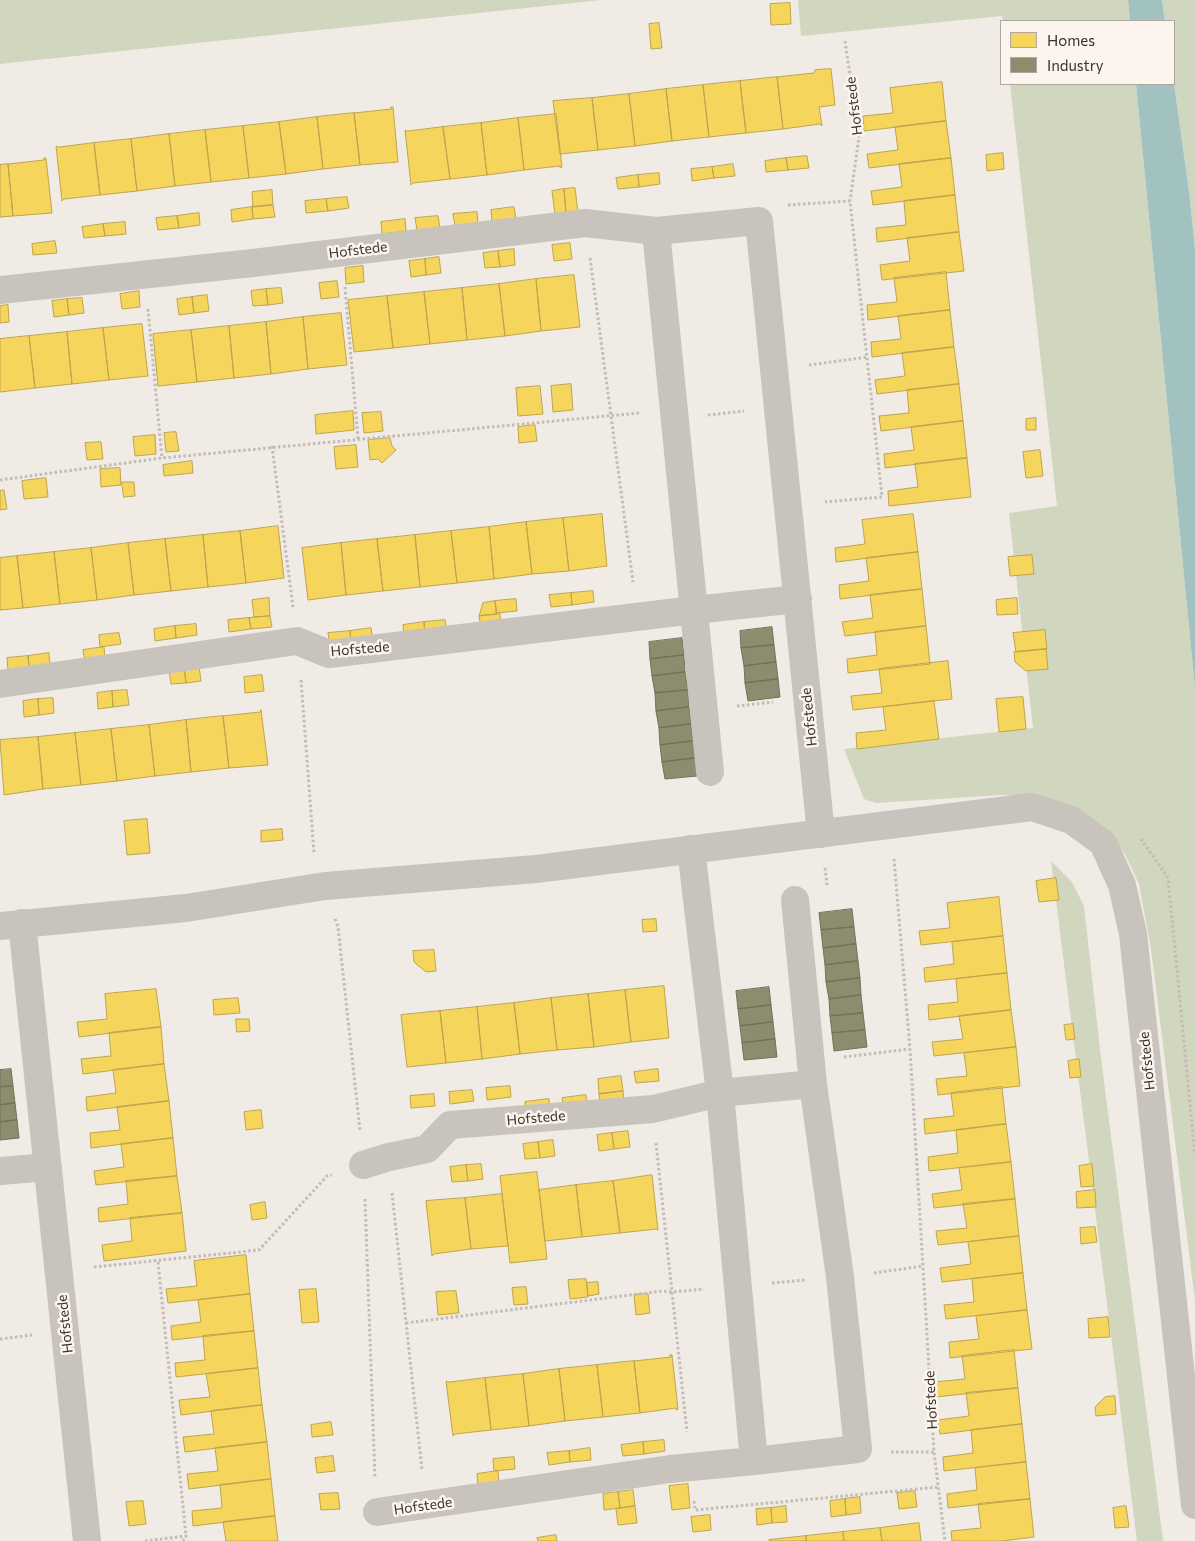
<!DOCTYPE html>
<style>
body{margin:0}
#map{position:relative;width:1195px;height:1541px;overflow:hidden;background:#f0ebe5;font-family:Commissioner,sans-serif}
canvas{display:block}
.legend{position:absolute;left:1000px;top:20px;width:175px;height:65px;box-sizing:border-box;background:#fbf5ee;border:1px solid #aea6a0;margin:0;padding:6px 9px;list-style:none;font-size:15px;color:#3b302b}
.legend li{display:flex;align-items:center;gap:10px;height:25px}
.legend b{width:25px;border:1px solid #aea6a0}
</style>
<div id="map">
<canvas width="1195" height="1541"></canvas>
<ul class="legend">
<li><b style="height:14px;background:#f6d55c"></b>Homes</li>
<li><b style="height:14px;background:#8c8c6e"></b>Industry</li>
</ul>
</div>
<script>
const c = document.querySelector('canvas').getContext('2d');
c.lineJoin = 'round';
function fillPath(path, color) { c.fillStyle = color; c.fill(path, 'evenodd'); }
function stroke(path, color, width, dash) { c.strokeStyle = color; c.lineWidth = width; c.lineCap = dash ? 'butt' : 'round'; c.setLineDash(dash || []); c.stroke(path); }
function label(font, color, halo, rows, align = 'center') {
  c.font = font + ' Commissioner,sans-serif'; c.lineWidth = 5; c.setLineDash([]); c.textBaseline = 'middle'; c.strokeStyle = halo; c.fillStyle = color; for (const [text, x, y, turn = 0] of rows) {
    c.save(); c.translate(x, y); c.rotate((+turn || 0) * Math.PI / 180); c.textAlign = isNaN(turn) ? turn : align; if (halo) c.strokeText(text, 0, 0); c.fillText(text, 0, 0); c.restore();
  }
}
fillPath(new Path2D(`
 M0,0H601L0,64Z
 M798,0H1128L1130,21H1003L1002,16L801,36Z
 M1162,0H1195V249L1189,191L1174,84V21H1165Z
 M1010,84H1136L1195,688V1301L1151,949L1139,884L1125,854L1106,830L1081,810L1030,797L1002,795L876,803L864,799L844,749L1033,728L1009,513L1057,506Z
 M1051,861L1072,882L1084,906L1101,1058L1163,1541H1137Z`), '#d1d6bf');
fillPath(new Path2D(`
 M1128,0H1162L1165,21H1130Z
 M1136,84H1174L1189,191L1195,249V688Z`), '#a1c2c1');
const homes = new Path2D(`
 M790,3L791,24L771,25L770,4Z
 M659,23L662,48L651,49L649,24Z
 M831,69L835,105L819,107L822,126L820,124L783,129L777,77L814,73L815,70Z
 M777,77L783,129L746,133L740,81Z
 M740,81L746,133L709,137L703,85Z
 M942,82L946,121L864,131L863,116L893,113L890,88Z
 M703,85L709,137L672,141L666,89Z
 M666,89L672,141L635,146L629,94Z
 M629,94L635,146L598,150L592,98Z
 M592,98L598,150L560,154L553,101Z
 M391,107H393L398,162L360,165L354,113L391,109Z
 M354,113L360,165L323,169L317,117Z
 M556,114L562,167L560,168V166L524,170L518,118Z
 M317,117L323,169L286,174L279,122Z
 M518,118L524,170L487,175L481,123Z
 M946,121L951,158L869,168L867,154L898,150L895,127Z
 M279,122L286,174L249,178L243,126Z
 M481,123L487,175L450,179L443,127Z
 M243,126L249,178L211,182L205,130Z
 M443,127L450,179L413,183L411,185L405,130L407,131Z
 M205,130L211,182L175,186L169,134Z
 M169,134L175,186L137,191L131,139Z
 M131,139L137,191L100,195L94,143Z
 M94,143L100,195L64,199L62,201L56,146L58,147Z
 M1003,153L1004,169L987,171L986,155Z
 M807,156L809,168L788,170L786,158Z
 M44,158H46L52,213L13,216L8,164L44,160Z
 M786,158L788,170L766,172L765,161Z
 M951,158L955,195L873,205L871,191L902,187L899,164Z
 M8,164L13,216L0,217V165Z
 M733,164L735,176L714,178L712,167Z
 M712,167L714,178L692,181L691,169Z
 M659,173L660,184L639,187L638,175Z
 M638,175L639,187L618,189L616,178Z
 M575,188L578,212L566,213L564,189Z
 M564,189L566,213L555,214L552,191Z
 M272,190L273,205L253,207L252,192Z
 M955,195L959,232L877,242L876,228L906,225L904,201Z
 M347,197L349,208L328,211L326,199Z
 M326,199L328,211L306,213L305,201Z
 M273,205L275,217L253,219L252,207Z
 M252,207L253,219L232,222L231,210Z
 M514,207L516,219L492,222L491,210Z
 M477,212L478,223L455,226L453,214Z
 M199,213L200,225L179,228L177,216Z
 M177,216L179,228L158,230L156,218Z
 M438,216L440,228L417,230L415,218Z
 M405,219L406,231L382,234L381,222Z
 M125,222L126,234L105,236L103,224Z
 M103,224L105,236L84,238L82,227Z
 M959,232L964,271L882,280L880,265L910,261L907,238Z
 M55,241L57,253L33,255L32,244Z
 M570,243L572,259L554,261L552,245Z
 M514,249L515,265L500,267L498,251Z
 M498,251L500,267L485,268L483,253Z
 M439,257L441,273L426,275L425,259Z
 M425,259L426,275L411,277L409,261Z
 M363,266L364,282L346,284L345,268Z
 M946,272L950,310L868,320L867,305L897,302L894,278Z
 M574,275L580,327L541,331L536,279Z
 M536,279L541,331L505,336L499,284Z
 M337,281L339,297L321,299L319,283Z
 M499,284L505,336L467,340L462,288Z
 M281,288L283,303L268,305L266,289Z
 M462,288L467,340L430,344L424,292Z
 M266,289L268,305L253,306L251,291Z
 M139,291L140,307L122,309L120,294Z
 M424,292L430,344L393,348L387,296Z
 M207,295L209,311L194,313L192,297Z
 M387,296L393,348L354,352L348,300Z
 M192,297L194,313L179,315L177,299Z
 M82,298L84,313L69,315L67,299Z
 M67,299L69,315L54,317L52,301Z
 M8,305L9,322L0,323V306Z
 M950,310L954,347L872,357L871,342L901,339L898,316Z
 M341,313L347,365L308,369L303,317Z
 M303,317L308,369L271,374L266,322Z
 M266,322L271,374L234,378L229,326Z
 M142,324L148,376L109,380L103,328Z
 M229,326L234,378L197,382L191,330Z
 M103,328L109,380L72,384L67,332Z
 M191,330L197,382L158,386L153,334Z
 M67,332L72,384L35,388L29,336Z
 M29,336L35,388L0,392V339Z
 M954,347L959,384L877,394L875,380L905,376L902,353Z
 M571,384L573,410L553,412L551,386Z
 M959,384L963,421L881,431L879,416L909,413L907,390Z
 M540,386L543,414L518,416L516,388Z
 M353,411L354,430L316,434L315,415Z
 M381,412L383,431L364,433L362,413Z
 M1036,418V430H1026V419Z
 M963,421L967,458L885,468L884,454L914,450L911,427Z
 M535,425L537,441L519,443L518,427Z
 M176,432L179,451L166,452L164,433Z
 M155,435L156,454L135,456L133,437Z
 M390,438L392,446L396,450L382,463L378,459L370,460L368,440Z
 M101,442L103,459L87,460L85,443Z
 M356,445L358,467L336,469L334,447Z
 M1040,450L1043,476L1026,478L1023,452Z
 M967,458L971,497L889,506L888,491L918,487L915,464Z
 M192,461L193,473L164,476L163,465Z
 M120,468L121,485L101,487L100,469Z
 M46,478L48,497L24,499L22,481Z
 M122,482H134L135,496L124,497Z
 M4,490L7,509L0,510V491Z
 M602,514L607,566L569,571L563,518Z
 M913,514L918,552L836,562L835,548L865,544L862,520Z
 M563,518L569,571L532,574L526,522Z
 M526,522L532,574L494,579L489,527Z
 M278,526L284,578L246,583L240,531Z
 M489,527L494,579L457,583L451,531Z
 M240,531L246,583L208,587L203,535Z
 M451,531L457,583L420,587L415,535Z
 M203,535L208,587L171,591L165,539Z
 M415,535L420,587L383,591L377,539Z
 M165,539L171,591L134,595L128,543Z
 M377,539L383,591L346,595L341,543Z
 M128,543L134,595L97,600L91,548Z
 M341,543L346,595L308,600L302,548Z
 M91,548L97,600L60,604L54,552Z
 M54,552L60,604L23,608L17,556Z
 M918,552L922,589L840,599L839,585L869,581L866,558Z
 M1032,555L1034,574L1010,576L1008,557Z
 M17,556L23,608L0,610V558Z
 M922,589L926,626L845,636L842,622L873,618L870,595Z
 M593,591L594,602L572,605L571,593Z
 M571,593L572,605L551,607L549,595Z
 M269,598L270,616L254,617L252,600Z
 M1017,598L1018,614L997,615L996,600Z
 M516,599L517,611L496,613L495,601Z
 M495,601L497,614L479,616L483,603Z
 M500,614L501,625L481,627L479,616Z
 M270,616L272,627L251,629L249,618Z
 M249,618L251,629L229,632L228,620Z
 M445,620L447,631L425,634L424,622Z
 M424,622L425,634L404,636L403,625Z
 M196,624L197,635L176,638L175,626Z
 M175,626L176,638L155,641L154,629Z
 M926,626L930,664L848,673L847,659L877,655L875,632Z
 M371,628L373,640L351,642L350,631Z
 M1045,630L1047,649L1016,652L1013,633Z
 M350,631L351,642L330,645L328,633Z
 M119,633L121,644L100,647L99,635Z
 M104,647L105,659L85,661L83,650Z
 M1046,649L1048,669L1026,671L1015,662L1014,652Z
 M49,653L50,665L29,667L28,656Z
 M28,656L29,667L8,670L7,658Z
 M948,661L952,699L853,710L851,696L882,693L879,669Z
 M199,666L201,681L186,683L184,667Z
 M184,667L186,683L171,684L169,669Z
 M262,675L264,691L245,693L244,677Z
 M127,690L129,705L113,707L112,691Z
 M112,691L113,707L98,709L97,693Z
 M1023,697L1026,729L999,732L996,699Z
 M53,698L54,713L39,715L38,699Z
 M38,699L39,715L24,717L23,701Z
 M934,701L939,739L857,749L856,733L886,730L883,707Z
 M261,710L268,765L229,768L223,716L260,712Z
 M223,716L229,768L191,772L186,720Z
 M186,720L191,772L155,776L149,725Z
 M149,725L155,776L117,781L111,729Z
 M111,729L117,781L81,785L75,733Z
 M75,733L81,785L43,789L38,737Z
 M38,737L43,789L4,795L0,740Z
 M147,819L150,853L127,855L124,821Z
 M282,829L283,840L261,842V831Z
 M1056,878L1059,900L1039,902L1036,881Z
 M999,897L1003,936L921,945L919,931L950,928L947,903Z
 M656,919L657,931L643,932L642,920Z
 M1003,936L1007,973L925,982L924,968L954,964L952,942Z
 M434,950L436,971L426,972L414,962L413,951Z
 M1007,973L1011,1010L929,1020L928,1005L958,1002L956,979Z
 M664,986L669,1038L631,1042L625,990Z
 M156,989L161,1027L79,1037L77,1022L107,1019L105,994Z
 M625,990L631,1042L594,1047L588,994Z
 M588,994L594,1047L557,1050L551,998Z
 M238,998L240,1013L214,1015L213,1000Z
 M551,998L557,1050L520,1054L514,1003Z
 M514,1003L520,1054L482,1059L477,1007Z
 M477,1007L482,1059L446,1063L440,1011Z
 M1011,1010L1016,1047L934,1056L932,1042L963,1039L959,1016Z
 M440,1011L446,1063L407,1067L401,1015Z
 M236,1019H249L250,1031L237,1032Z
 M1073,1024L1075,1039L1066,1040L1064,1025Z
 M161,1027L164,1064L83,1074L81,1059L111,1056L109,1033Z
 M1016,1047L1020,1086L938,1095L936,1079L967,1076L964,1053Z
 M1079,1059L1081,1077L1070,1078L1068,1061Z
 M164,1064L169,1101L87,1111L86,1097L116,1093L113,1070Z
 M658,1069L659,1081L636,1083L634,1072Z
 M621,1076L623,1091L599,1094L598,1079Z
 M510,1086L511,1097L487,1100L486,1088Z
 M1002,1087L1006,1124L925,1134L924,1119L954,1116L951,1093Z
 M472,1090L474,1101L450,1104L449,1092Z
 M623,1091L624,1103L600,1105L599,1094Z
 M434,1094L435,1106L411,1108L410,1096Z
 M586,1095L587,1106L564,1109L562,1098Z
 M549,1099L550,1111L526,1113L525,1102Z
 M169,1101L173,1138L91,1148L90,1133L120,1130L117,1107Z
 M261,1110L263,1128L246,1130L244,1112Z
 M1006,1124L1011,1162L929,1171L928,1157L958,1153L956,1130Z
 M628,1131L630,1147L614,1149L612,1133Z
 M612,1133L614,1149L599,1151L597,1135Z
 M173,1138L177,1176L96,1185L94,1171L124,1167L121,1144Z
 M553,1140L555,1156L540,1158L538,1142Z
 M538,1142L540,1158L525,1159L523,1144Z
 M1011,1162L1015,1199L934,1208L932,1194L962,1190L959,1168Z
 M481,1164L483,1179L468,1181L466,1165Z
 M1092,1164L1094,1186L1081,1187L1079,1166Z
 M466,1165L468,1181L452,1182L450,1167Z
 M537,1172L547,1259L510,1263L500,1176Z
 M650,1175H652L658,1230L656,1229L620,1233L613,1181Z
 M177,1176L182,1213L99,1222L98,1208L128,1204L126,1181Z
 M613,1181L620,1233L582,1237L576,1185Z
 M576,1185L582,1237L545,1241L539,1190Z
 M1095,1190L1096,1207L1077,1208L1076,1192Z
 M502,1194L508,1246L471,1249L465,1198Z
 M465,1198L471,1249L434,1254L432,1256L426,1201Z
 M1015,1199L1019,1236L938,1245L936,1231L967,1228L963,1204Z
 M265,1202L267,1218L252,1220L250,1205Z
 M182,1213L186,1251L104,1261L102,1245L132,1241L130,1218Z
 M1095,1227L1097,1242L1081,1244L1080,1228Z
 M1019,1236L1023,1273L942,1282L940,1268L971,1264L968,1242Z
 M246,1255L250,1294L168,1303L166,1289L197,1286L194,1261Z
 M1023,1273L1027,1310L946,1319L944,1305L974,1302L972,1279Z
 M586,1279L588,1297L570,1299L568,1280Z
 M598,1282L599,1294L588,1296L587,1283Z
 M526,1287L528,1304L514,1305L512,1288Z
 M316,1289L319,1322L302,1323L299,1290Z
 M456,1291L459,1313L438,1315L436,1292Z
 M250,1294L254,1331L172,1340L171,1326L201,1322L198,1300Z
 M648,1294L650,1313L636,1315L634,1295Z
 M1027,1310L1032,1349L950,1358L949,1342L979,1339L976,1316Z
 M1108,1317L1110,1337L1089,1338L1088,1319Z
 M254,1331L258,1368L176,1377L175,1363L205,1360L203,1336Z
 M1014,1350L1018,1388L936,1397L934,1382L965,1379L962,1356Z
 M670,1355H672L678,1409L676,1410V1408L640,1413L634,1361L671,1357Z
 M634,1361L640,1413L603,1417L597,1365Z
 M597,1365L603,1417L565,1421L559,1369Z
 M258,1368L262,1405L181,1415L179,1400L210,1397L206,1374Z
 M559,1369L565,1421L529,1426L523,1374Z
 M523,1374L529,1426L491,1430L485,1378Z
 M485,1378L491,1430L455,1434L453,1436L446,1381L449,1382Z
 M1018,1388L1022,1424L940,1434L938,1420L969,1416L966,1393Z
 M1115,1396L1116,1414L1096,1416L1095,1407L1105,1397Z
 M262,1405L267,1442L185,1452L183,1437L214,1434L211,1411Z
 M331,1422L333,1435L312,1437L311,1425Z
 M1022,1424L1026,1462L944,1471L943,1457L973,1453L971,1430Z
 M664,1440L665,1451L644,1454L643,1442Z
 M267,1442L271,1479L189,1489L187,1474L218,1471L215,1448Z
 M643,1442L644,1454L623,1456L621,1445Z
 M590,1448L591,1460L570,1462L569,1451Z
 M569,1451L570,1462L549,1465L547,1453Z
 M333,1456L335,1471L317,1473L315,1458Z
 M514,1457L515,1469L494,1471L493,1459Z
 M1026,1462L1030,1499L948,1508L947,1494L977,1490L975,1468Z
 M498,1471L499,1483L478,1486L477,1474Z
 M271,1479L275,1516L193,1526L192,1511L222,1508L220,1485Z
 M688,1484L690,1508L672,1510L669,1486Z
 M633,1490L635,1506L620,1508L618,1492Z
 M915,1491L917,1507L899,1509L897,1493Z
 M618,1492L620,1508L604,1510L603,1494Z
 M338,1493L340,1509L321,1510L319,1494Z
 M860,1497L861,1513L846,1515L845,1499Z
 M845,1499L846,1515L831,1517L830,1501Z
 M1030,1499L1034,1537L1002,1541H952L951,1531L981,1528L978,1504Z
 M143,1501L146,1524L129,1526L126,1502Z
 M635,1506L637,1523L618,1525L616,1509Z
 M786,1506L787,1522L772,1523L771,1508Z
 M1126,1506L1129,1527L1115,1528L1113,1508Z
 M771,1508L772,1523L757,1525L756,1509Z
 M710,1515L711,1530L693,1532L691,1517Z
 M275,1516L278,1541H226L223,1522Z
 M919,1523L921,1541H882L880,1528Z
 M880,1528L882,1541H844L843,1532Z
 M843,1532L844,1541H806V1536Z
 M556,1535L557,1541H538L537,1538Z
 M806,1536V1541H769V1540Z`);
fillPath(homes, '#f6d55c');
stroke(homes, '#bea44d', 1);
const industry = new Path2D(`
 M772,627L774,645L741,648L740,631Z
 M682,638L684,655L650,659L649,642Z
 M774,645L776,662L744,666L741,648Z
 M684,655L685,672L652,676L650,659Z
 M776,662L778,679L745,683L744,666Z
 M685,672L688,690L655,693L652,676Z
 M778,679L780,697L748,701L745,683Z
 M688,690L689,707L656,711L655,693Z
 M689,707L691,724L659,728L656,711Z
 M691,724L693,741L660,745L659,728Z
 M693,741L695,758L662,762L660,745Z
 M695,758L697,776L665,779L662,762Z
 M852,909L854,927L821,930L819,913Z
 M854,927L856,944L823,948L821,930Z
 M856,944L858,961L825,965L823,948Z
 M858,961L860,978L826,982L825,965Z
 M860,978L861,995L829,999L826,982Z
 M769,987L771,1005L738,1009L736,991Z
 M861,995L863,1013L830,1016L829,999Z
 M771,1005L773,1022L740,1026L738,1009Z
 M863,1013L865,1030L832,1033L830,1016Z
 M773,1022L775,1039L742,1043L740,1026Z
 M865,1030L867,1047L834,1051L832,1033Z
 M775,1039L777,1057L744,1060L742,1043Z
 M11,1069L13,1086L0,1087V1070Z
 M13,1086L15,1103L0,1105V1087Z
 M15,1103L17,1120L0,1122V1105Z
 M17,1120L19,1138L0,1140V1122Z`);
fillPath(industry, '#8c8c6e');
stroke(industry, '#74705a', 1);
stroke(new Path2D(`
 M845,41L859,137L850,201
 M788,205L850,201L882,497L825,502
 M590,258L633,582
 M345,287L358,439
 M148,309L162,458
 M809,365L868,357
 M708,415L744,411
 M272,446L293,607
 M0,480L162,458L639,413
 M301,680L314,853
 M737,706L773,702
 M1141,839L1168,878L1195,1155
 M894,859L910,1049L934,1452L945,1541
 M825,868L827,885
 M335,919L338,927L360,1131
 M844,1057L910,1049
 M656,1143L687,1432
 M392,1193L422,1470
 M365,1199L375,1478
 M158,1262L186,1536
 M94,1267L259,1250L327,1176L332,1175
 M874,1273L923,1266
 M772,1283L806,1280
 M406,1323L662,1291L672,1292L704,1289
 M0,1339L32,1335
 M891,1452H934
 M694,1501L695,1510L939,1487
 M145,1541L186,1536L183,1541`), '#c2bbb6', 3, [2.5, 2.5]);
stroke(new Path2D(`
 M656,231L710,772
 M0,290L253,263L585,223L656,231L759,221L821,834
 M0,684L297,641L329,654L694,610L798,599
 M691,849L720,1093L754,1461L858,1449L840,1277L813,1084L795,900
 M22,923L87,1541
 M0,926L186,908L325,886L536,869L1032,807L1071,820L1103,843L1122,885L1133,934L1195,1505
 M363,1165L389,1157L427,1149L450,1125L653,1109L720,1093L813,1084
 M0,1171L48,1167
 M377,1512L670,1469L754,1461`), '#c9c3be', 28);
label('14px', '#3b302b', '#fbf5ee', [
 ["Hofstede",854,106,-97],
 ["Hofstede",358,250,-7],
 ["Hofstede",360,649,-5],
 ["Hofstede",809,717,-96],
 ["Hofstede",1147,1061,-96],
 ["Hofstede",536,1118,-5],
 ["Hofstede",65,1324,-96],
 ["Hofstede",931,1400,-93],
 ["Hofstede",423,1506,-8]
]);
</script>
